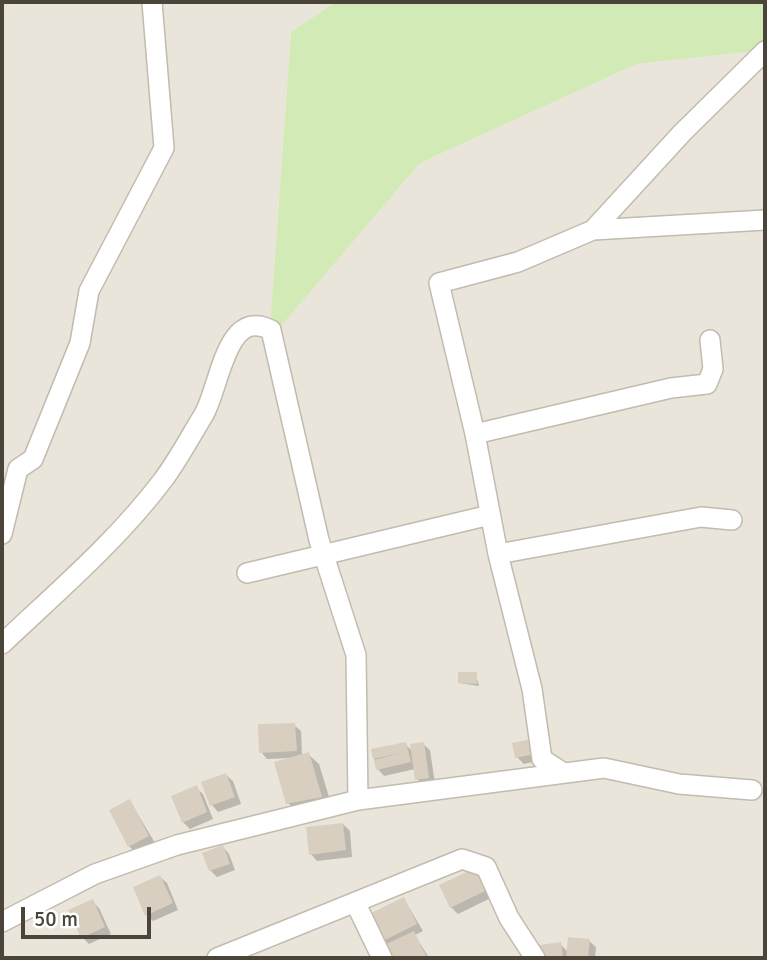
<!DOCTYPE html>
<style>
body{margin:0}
#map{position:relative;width:767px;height:960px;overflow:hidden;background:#f6f3ec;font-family:Signika,sans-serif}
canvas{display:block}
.frame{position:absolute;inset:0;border:4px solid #4b4439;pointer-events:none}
.scale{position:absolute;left:21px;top:907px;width:130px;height:32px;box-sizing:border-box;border:4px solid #4b4439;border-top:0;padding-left:9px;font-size:21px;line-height:24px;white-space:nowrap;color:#4b4439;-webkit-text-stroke:5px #fff;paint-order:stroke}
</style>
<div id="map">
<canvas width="767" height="960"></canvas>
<div class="frame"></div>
<div class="scale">50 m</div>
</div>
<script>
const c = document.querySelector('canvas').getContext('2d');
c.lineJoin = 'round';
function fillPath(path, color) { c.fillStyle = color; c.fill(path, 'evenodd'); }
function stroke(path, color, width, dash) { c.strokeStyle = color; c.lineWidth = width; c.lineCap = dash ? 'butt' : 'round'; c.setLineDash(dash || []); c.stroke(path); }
fillPath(new Path2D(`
 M2,2H335L291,32L269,339L420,163L637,64L765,50V958H2Z`), '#eae5da');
fillPath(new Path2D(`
 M335,2H765V50L637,64L420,163L269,340L291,32Z`), '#d2eab5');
fillPath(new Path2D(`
 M476,674L479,686L459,683Z
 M294,725L301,731L302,755L308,754L319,764L332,807L299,813L288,803L290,758L267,759L261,752Z
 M405,744L413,752L423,744L430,750L435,784L424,786L417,779L415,769L384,776L378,769L374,758Z
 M514,745L545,759L524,764L517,757Z
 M226,775L233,781L241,804L218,812L212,805Z
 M196,788L203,794L213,819L190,829L183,822Z
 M130,801L155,843L136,853L129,846Z
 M343,824L350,831L352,857L317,861L311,854Z
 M223,847L229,854L235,870L217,877L210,870Z
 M475,870L491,898L458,914L451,907Z
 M160,877L167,883L178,910L153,921L147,915Z
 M404,899L423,931L415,935L429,958H391L382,941Z
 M92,901L99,908L111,934L89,944L82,937Z
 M589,941L596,947L595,958H543L560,944L568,952Z`), '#0003');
fillPath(new Path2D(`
 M458,672H477V684L458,683Z
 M295,723L297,751L259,753L258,724Z
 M536,738L540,753L515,758L512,743Z
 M406,742L411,762L376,770L374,760L401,753L373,759L371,749Z
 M424,742L429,778L415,780L410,744Z
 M309,752L322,797L286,804L274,762Z
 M226,773L235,797L210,806L201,782Z
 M197,785L207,812L182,823L171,796Z
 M130,799L149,836L128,847L109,810Z
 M343,823L346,850L309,855L306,827Z
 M223,845L230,864L209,871L202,853Z
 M475,868L485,891L450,908L439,885Z
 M160,875L173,903L145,916L133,887Z
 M404,897L417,924L381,942L367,915Z
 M93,899L105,927L81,938L68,910Z
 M414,931L427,958H390L384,945Z
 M568,937L590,939L588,958H566Z
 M561,942L563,958H541L540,945Z`), '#d8cfc1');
const minor = new Path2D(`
 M593,230L765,220
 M475,434L671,388L707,384L713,369L710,340
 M2,534L18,469L33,459L80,343L89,291L164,148L152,2
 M498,554L701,517L732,520
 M247,573L490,515
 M2,644C57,592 117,541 163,480C178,460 190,437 203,416C220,389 225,306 271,330L319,540L356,655L358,800
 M562,772L542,759L532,689L498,554L475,434L439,283L518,262L593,230L682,133L765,51
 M355,902L382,958
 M2,922L95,874L177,845L358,800L604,768L679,784L752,790
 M217,958L462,859L486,867L509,918L535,958`);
stroke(minor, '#c2bbae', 22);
stroke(minor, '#fff', 19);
</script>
